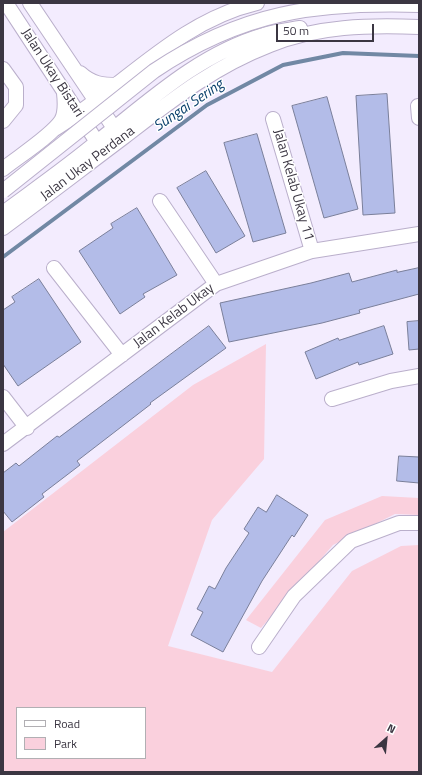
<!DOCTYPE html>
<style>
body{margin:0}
#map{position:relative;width:422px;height:775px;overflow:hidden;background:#f3ecfe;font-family:"Titillium Web",sans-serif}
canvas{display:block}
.frame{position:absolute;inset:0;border:4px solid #3b3642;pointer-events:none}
.legend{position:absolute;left:16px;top:707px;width:130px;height:52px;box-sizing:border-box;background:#fff;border:1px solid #b1afb3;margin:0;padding:5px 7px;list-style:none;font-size:12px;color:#3b3642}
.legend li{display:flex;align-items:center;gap:8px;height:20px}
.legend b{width:20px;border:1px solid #b1afb3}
.north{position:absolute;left:366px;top:719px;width:40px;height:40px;-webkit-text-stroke:3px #fff;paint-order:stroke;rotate:27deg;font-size:11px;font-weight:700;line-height:16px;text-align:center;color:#3b3642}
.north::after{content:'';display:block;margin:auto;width:14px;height:18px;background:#3b3642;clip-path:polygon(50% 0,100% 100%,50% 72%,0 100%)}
.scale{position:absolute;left:276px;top:24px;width:98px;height:18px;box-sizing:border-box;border:2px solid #3b3642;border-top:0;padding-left:5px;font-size:12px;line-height:14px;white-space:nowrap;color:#3b3642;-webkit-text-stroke:3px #fff;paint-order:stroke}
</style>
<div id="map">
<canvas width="422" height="775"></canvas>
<div class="frame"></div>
<ul class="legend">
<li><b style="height:5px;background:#fff"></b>Road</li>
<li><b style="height:11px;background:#fad0dd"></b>Park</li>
</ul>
<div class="north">N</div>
<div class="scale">50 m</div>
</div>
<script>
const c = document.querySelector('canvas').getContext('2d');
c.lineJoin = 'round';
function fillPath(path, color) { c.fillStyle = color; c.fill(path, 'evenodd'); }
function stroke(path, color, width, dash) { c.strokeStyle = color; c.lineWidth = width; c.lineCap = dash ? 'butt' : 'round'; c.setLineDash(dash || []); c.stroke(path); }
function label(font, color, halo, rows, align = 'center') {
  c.font = font + ' "Titillium Web",sans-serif'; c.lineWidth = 3; c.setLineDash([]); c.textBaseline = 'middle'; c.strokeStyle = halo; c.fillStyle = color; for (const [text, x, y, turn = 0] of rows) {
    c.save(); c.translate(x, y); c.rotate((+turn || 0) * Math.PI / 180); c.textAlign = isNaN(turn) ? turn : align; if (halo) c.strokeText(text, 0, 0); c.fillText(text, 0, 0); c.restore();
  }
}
fillPath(new Path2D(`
 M266,344L264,459L212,520L168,646L272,672L352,571L401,546L419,545V772H3V532L193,385ZM17,708H145V758H17Z
 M382,496L419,498V515L395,514L333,545L261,628L246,620L325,520Z`), '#fad0dd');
stroke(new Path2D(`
 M3,257L207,105L283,65L343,53L419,56`), '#7188a4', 4);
const building = new Path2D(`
 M387,94L395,213L363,215L356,96Z
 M327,97L358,209L324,218L292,106Z
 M257,134L286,233L253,242L224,143Z
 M206,171L245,236L216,253L177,188Z
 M137,208L177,275L143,294L145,297L120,314L79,251L113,228L111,224Z
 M419,268V294L359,310L360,313L322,323L229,342L220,303L311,283L349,273L352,282L397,270V272Z
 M39,279L81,342L18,386L3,364V310L15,302L12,297Z
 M419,321V349L409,350L407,322Z
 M209,326L226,348L150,403L151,404L77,461L80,465L42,494L44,497L12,522L3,511V473L16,463L19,466L57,436L59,437Z
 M384,326L393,354L359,365L358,362L316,379L305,352L338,338L339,340Z
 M399,456L419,457V483L397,481Z
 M277,495L308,515L294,537L292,535L262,581L223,652L191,635L203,612L197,609L209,586L215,589L226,568L249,533L244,529L258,507L266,512Z`);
fillPath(building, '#b3bce8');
stroke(building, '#7a7f9a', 1);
const minor = new Path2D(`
 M6,3L97,142
 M30,3L114,128
 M3,69L16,87V105L3,121
 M80,73C92,84 102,85 118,85
 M418,106L419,118
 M273,119L312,251
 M53,130C122,89 176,22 257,3
 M3,169C18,157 51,136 61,121C66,113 65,102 64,93
 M160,201L216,284
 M3,213C34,190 67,167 97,142C149,101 199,54 264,35C276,31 288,30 300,28
 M3,228C44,198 84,167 124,137C172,100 213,67 270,45C317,26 369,25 419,27
 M54,268L122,355
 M3,397L27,428
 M332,399L391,381L419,376
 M3,444L216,284L312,251L419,234
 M259,647L294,596L351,541L399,523H419`);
stroke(minor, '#baafcb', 16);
stroke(minor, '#fff', 14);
const minorBridge = new Path2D(`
 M3,191L154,71C242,12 315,2 419,5`);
stroke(minorBridge, '#baafcb', 16, []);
stroke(minorBridge, '#fff', 14);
label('14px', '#3b3642', '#fff', [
 ["Jalan Ukay Bistari",52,73,57],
 ["Jalan Ukay Perdana",88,164,-37],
 ["Jalan Kelab Ukay 11",293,185,74],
 ["Jalan Kelab Ukay",174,316,-37]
]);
label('italic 15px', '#093f6c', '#fff', [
 ["Sungai Sering",189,106,-34]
]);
</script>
